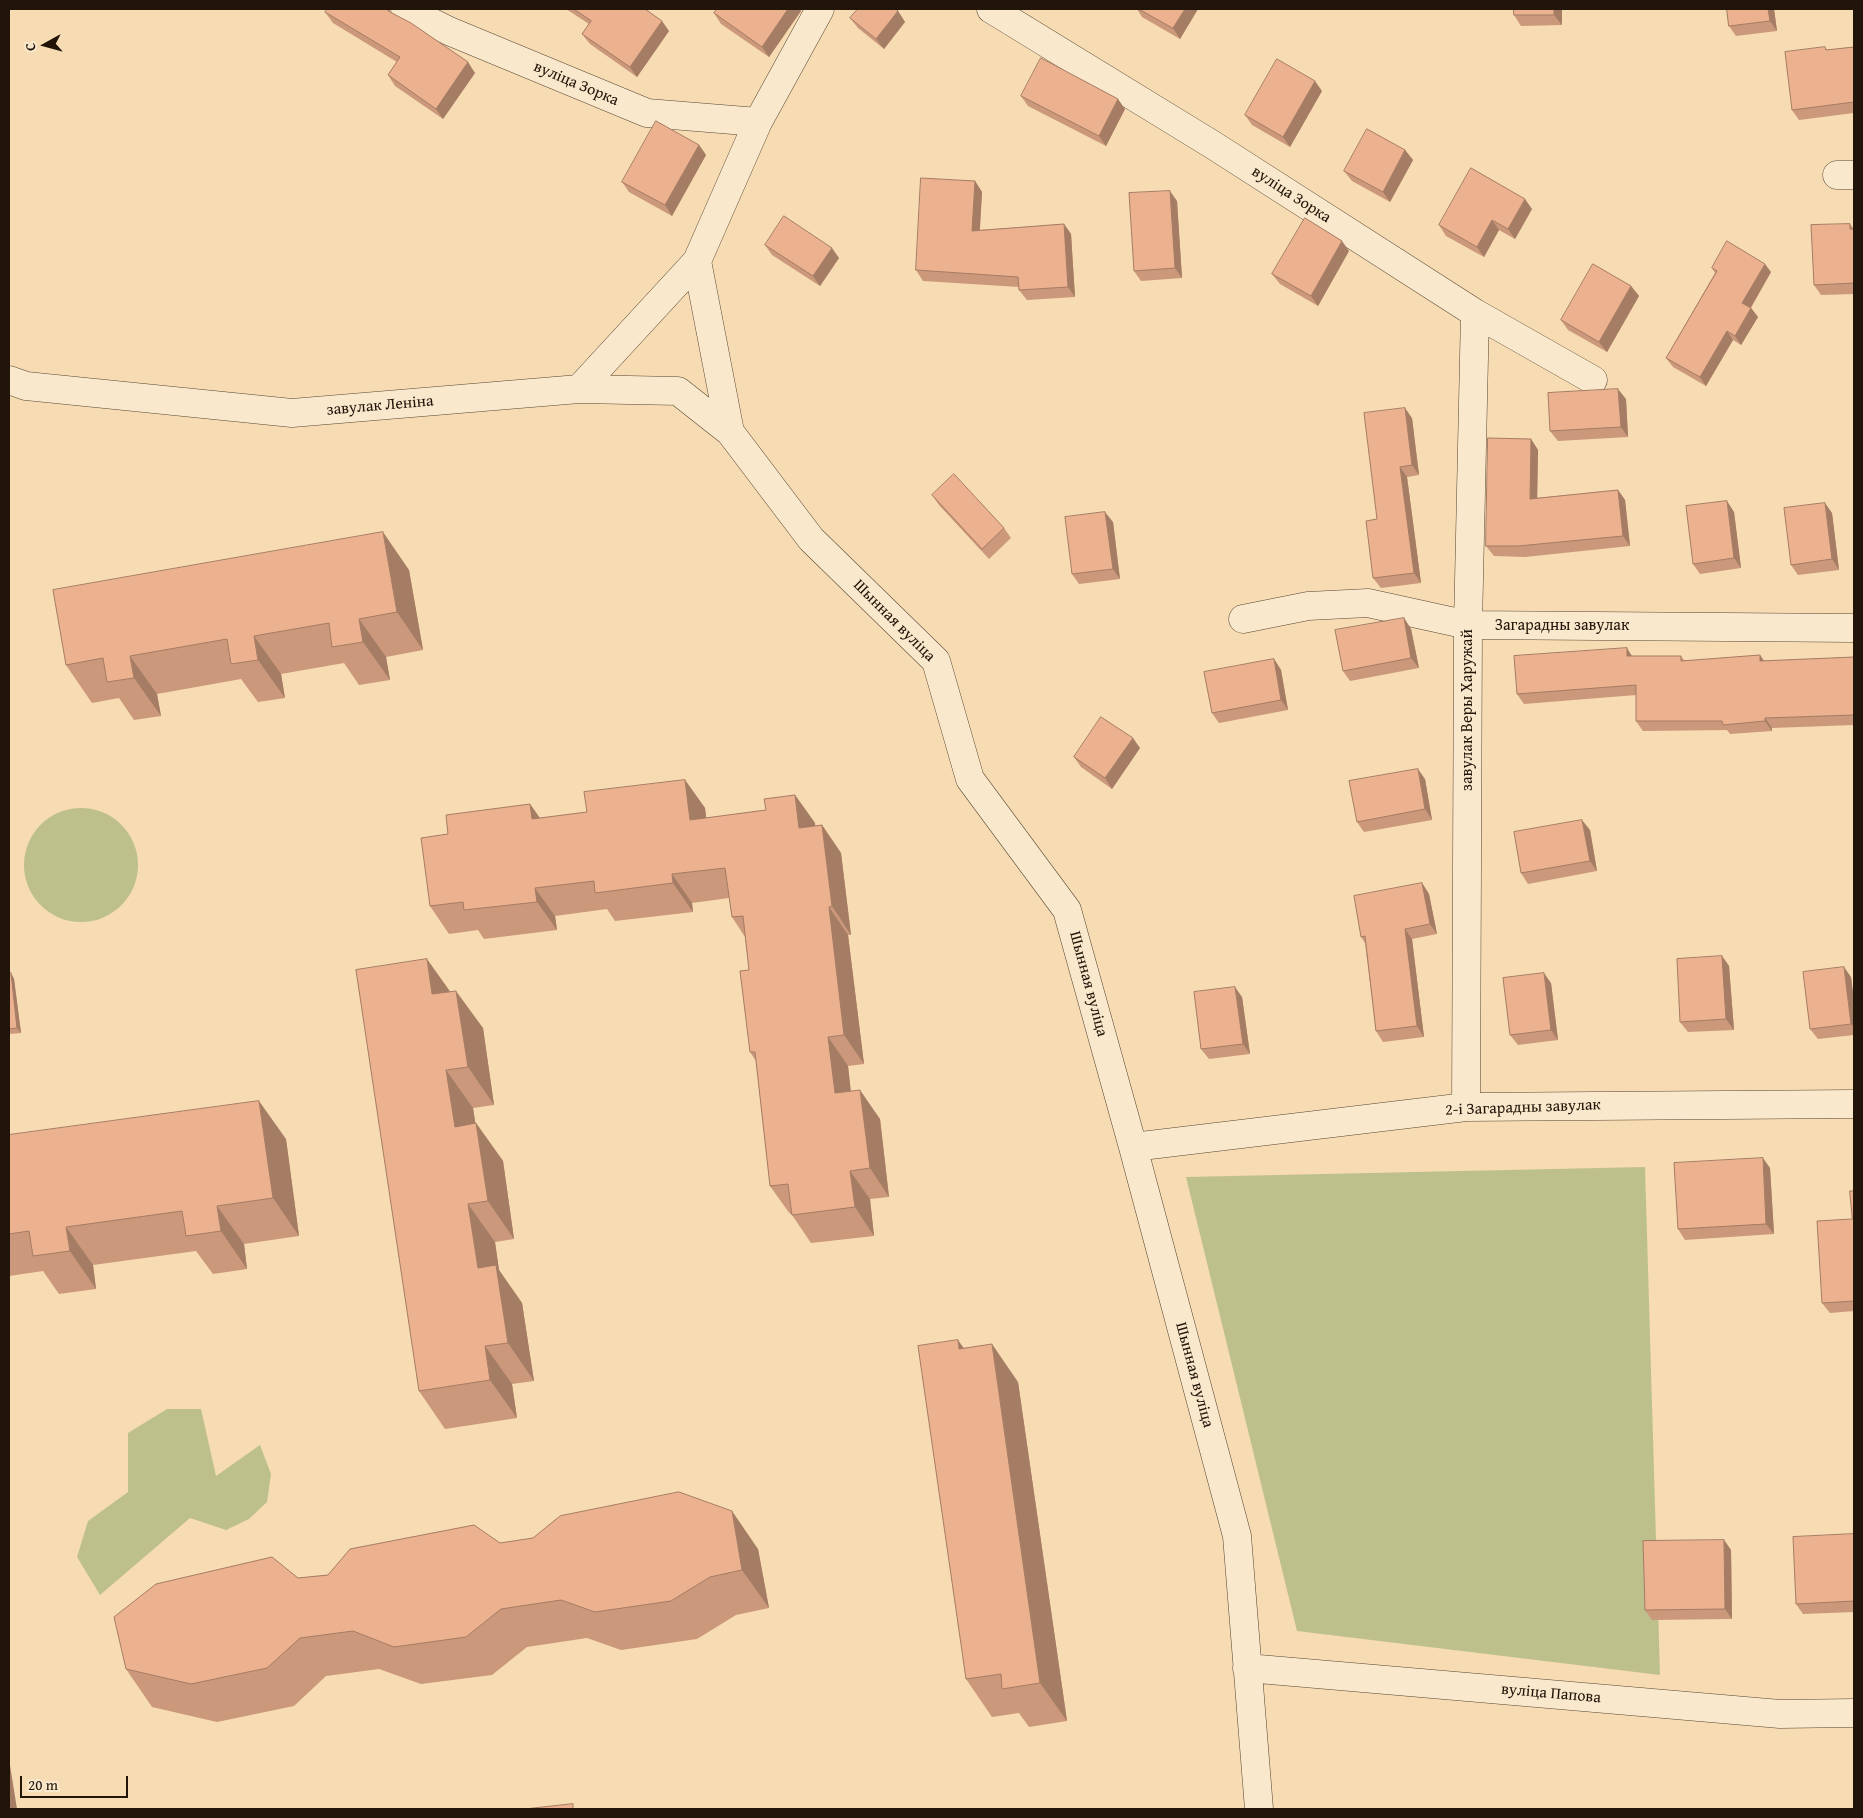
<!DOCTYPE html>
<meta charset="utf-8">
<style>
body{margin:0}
#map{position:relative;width:1863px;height:1818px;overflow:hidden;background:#f7dbb2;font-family:"Gentium Book Plus",serif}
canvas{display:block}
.frame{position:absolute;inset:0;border:10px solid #201508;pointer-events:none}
.north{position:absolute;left:20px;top:20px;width:50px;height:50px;-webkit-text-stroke:4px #fae8cd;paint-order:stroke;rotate:263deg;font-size:14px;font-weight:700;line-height:20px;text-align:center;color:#201508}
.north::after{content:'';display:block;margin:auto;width:18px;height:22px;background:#201508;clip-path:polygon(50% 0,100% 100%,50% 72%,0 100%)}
.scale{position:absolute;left:20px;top:1776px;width:108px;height:22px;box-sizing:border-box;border:2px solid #201508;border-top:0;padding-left:6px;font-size:15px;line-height:18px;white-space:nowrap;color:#201508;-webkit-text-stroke:4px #fae8cd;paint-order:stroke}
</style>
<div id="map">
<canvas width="1863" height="1818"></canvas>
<div class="frame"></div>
<div class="north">С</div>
<div class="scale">20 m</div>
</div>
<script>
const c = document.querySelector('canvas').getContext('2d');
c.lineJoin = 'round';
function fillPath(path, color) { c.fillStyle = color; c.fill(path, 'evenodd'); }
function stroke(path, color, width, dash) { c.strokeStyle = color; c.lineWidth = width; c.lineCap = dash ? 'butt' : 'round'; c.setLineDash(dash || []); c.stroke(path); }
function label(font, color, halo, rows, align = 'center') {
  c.font = font + ' "Gentium Book Plus",serif'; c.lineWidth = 4; c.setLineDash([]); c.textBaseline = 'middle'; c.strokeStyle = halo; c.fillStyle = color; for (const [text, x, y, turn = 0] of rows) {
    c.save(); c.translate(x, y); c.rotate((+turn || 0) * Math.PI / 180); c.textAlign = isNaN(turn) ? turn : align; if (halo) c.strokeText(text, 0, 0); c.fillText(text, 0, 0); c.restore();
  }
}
fillPath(new Path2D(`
 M24 865a57 57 0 1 1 114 0a57 57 0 1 1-114 0Z
 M1645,1167L1660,1675L1297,1631L1186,1177Z
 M167,1409H201L216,1476L260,1445L271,1474L267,1502L249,1519L226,1530L190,1518L100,1595L77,1557L88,1521L128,1492V1433Z`), '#bec08b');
const minor = new Path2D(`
 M405,9L449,31L647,113L758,122
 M991,9L1213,145L1475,313L1593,380
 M1837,175H1854
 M697,261L730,432L811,539L936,661L970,779L1067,910L1133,1147L1237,1536L1259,1809
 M9,380L26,386L292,413L579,389L697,261L758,122L820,9
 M579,389L678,391L730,432
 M1243,619L1308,606L1368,603L1468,625L1854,628
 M1466,1107L1468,625L1475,313
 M1133,1147L1466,1107L1854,1104
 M1247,1668L1780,1714L1854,1713`);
stroke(minor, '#564632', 29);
stroke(minor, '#fae8cd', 28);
fillPath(new Path2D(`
 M566,9H645L669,31L637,77L590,44L582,34L589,24Z
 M717,9H800L801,11L769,57L721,24L714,13Z
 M1137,9H1198L1180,39L1142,17Z
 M1514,9H1562V25L1521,26L1514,15Z
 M1727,9H1774L1777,31L1736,36L1729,26Z
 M390,10V12L475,73L443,119L395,86L388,75L397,62L333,23L325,12Z
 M898,11L905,22L884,49L858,28L850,18Z
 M1825,47L1827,50L1854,47V113L1799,120L1792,110Z
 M1322,91L1290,147L1252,125L1245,115Z
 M1021,96L1125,109L1106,146L1028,106Z
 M699,145L706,155L672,216L629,192L622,182Z
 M1405,150L1413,160L1390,202L1352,181L1344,171Z
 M975,181L982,192L980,230L1064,224L1071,234L1075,297L1027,300L1019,290V287L923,281L916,270Z
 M1177,201L1182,278L1141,281L1134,271Z
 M1532,209L1515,239L1499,230L1484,257L1446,236L1439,225Z
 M1850,224L1854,229V294L1821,295L1814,285Z
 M765,245L839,258L820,286L772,255Z
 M1349,251L1318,306L1280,284L1272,274Z
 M1712,268L1771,272L1751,308L1758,317L1741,345L1733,340L1706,386L1673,367L1666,358L1715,273Z
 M1631,286L1639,296L1607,352L1568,330L1561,320Z
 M1626,399L1628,437L1558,441L1550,431Z
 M1412,418L1419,475L1407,477L1421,583L1381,588L1373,578L1377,519Z
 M1531,439L1538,450L1537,498L1618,490L1625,500L1630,546L1525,557L1494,556L1486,546Z
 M932,495L1004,528L1011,538L989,559L939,505Z
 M1734,512L1741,568L1700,574L1693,564Z
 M1832,513L1839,570L1798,575L1791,565Z
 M1113,522L1120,579L1079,584L1072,574Z
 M409,570L423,650L386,657L390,680L359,685L344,663L281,674L285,698L258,702L241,679L157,694L161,716L134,720L119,698L92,703L66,665Z
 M1404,618L1411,629L1419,668L1350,681L1343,671Z
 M1632,656H1681L1684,660L1764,661L1854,657V725L1772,728V731L1730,734L1727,730L1643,731L1636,721V695L1524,704L1517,694Z
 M1274,659L1281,670L1288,710L1219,723L1212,713Z
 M1140,748L1112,789L1081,767L1074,757Z
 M1425,779L1432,820L1364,832L1357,822Z
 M685,780L705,808L706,818L766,810L795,795L815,823V826L822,825L841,853L851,935H848L864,1064L848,1066L851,1092L880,1119L889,1197L870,1199L874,1236L811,1243L792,1215L791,1214H790L770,1186L756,1061L750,1052L749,970L745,937L732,917L729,898L692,903L693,912L615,921L607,909L555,916L557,930L484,939L478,930L449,934L430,906L448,834L530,804L539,818L587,812Z
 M1590,830L1597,871L1528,884L1521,873Z
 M1422,883L1429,894L1437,934L1412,939L1424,1037L1383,1042L1376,1031L1365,943L1361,937Z
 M1722,956L1729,966L1734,1030L1688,1032L1680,1022Z
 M11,973L14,979L21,1033L9,1034V974Z
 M1851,977L1854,1001V1035L1818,1039L1810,1029Z
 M1551,983L1558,1040L1518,1045L1510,1035Z
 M450,992L483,1028L494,1105L473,1108L475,1123H476L503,1161L514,1239L495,1242L499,1270L522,1303L534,1381L512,1384L517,1418L445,1429L419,1391Z
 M1242,997L1250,1054L1209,1059L1201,1049Z
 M9,1135L286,1139L299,1236L244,1244L247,1269L213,1274L196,1251L93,1265L96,1289L59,1294L43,1271L9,1276Z
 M1770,1168L1774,1234L1685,1240L1678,1229Z
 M1854,1191V1311L1830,1313L1822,1303L1852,1219Z
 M1018,1382L1067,1721L1029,1727L1019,1713L992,1717L966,1679Z
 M1854,1534V1612L1803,1614L1796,1604Z
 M1724,1540L1731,1550L1732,1619L1652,1620L1645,1610Z
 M500,1543L758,1549L769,1608L736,1615L697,1639L621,1650L587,1638L527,1647L492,1675L421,1684L379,1669L326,1676L294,1706L217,1722L152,1707L126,1669L298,1578L328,1575Z`), '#cb987b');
fillPath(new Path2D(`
 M788,9H800L801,11L769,57L762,47Z
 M1185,9H1198L1180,39L1173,28Z
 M1554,9H1562V25L1554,15Z
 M1768,9H1774L1777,31L1770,21Z
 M898,11L905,22L884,49L876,39Z
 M662,21L669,31L637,77L630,67Z
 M468,62L475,73L443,119L436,109Z
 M1315,81L1322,91L1290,147L1283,137Z
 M1118,99L1125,109L1106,146L1099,136Z
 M699,145L706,155L672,216L665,205Z
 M1405,150L1413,160L1390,202L1383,192Z
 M975,181L982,192L979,241L972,231Z
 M1170,191L1177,201L1182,278L1175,268Z
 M1525,199L1532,209L1515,239L1508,229Z
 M1492,220L1499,230L1484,257L1477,247Z
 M1064,224L1071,234L1075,297L1068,287Z
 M1342,241L1349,251L1318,306L1311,296Z
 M832,248L839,258L820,286L813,276Z
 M1765,264L1771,272L1748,312L1742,303Z
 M1631,286L1639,296L1607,352L1599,342Z
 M1751,308L1758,317L1741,345L1735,336Z
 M1727,331L1733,340L1706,386L1700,377Z
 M1618,389L1626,399L1628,437L1621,427Z
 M1405,408L1412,418L1419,475L1412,465Z
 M1531,439L1538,450L1537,509L1530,499Z
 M1400,467L1407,477L1421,583L1414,573Z
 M1618,490L1625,500L1630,546L1623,536Z
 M1727,501L1734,512L1741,568L1734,558Z
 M1825,503L1832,513L1839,570L1832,559Z
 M1105,512L1113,522L1120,579L1113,569Z
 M383,532L409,570L423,650L397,612Z
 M1404,618L1411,629L1419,668L1411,658Z
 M359,619L386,657L390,680L363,642Z
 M254,636L281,674L285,698L258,660Z
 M1627,648L1633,658L1627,656Z
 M1760,655L1767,665L1760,661Z
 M130,656L157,694L161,716L134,678Z
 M1274,659L1281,670L1288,710L1281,700Z
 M1765,718L1772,728V731L1765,721Z
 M1133,738L1140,748L1112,789L1105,778Z
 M1418,769L1425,779L1432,820L1425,809Z
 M685,780L705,808L710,848L690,820Z
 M795,795L815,823L819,856L799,828Z
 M530,804L550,832L532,819Z
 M1582,820L1590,830L1597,871L1590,861Z
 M822,825L841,853L851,935L832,906Z
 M672,874L692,903L693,912L673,883Z
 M1422,883L1429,894L1437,934L1430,924Z
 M535,888L555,916L557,930L537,902Z
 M829,907L848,935L864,1064L844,1035Z
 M1405,929L1412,939L1424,1037L1417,1026Z
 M1722,956L1729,966L1734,1030L1726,1019Z
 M427,959L454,997L432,994Z
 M1844,967L1851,977L1854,1001V1028L1851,1024Z
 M11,973L14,979L21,1033L17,1028Z
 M1544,973L1551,983L1558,1040L1551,1030Z
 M1235,987L1242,997L1250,1054L1243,1044Z
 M456,991L483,1028L494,1105L468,1067Z
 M828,1037L848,1066L854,1122L835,1093Z
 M446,1070L473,1108L482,1165L455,1127Z
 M860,1090L880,1119L889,1197L870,1168Z
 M259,1101L286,1139L299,1236L273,1198Z
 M476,1123L503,1161L514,1239L488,1201Z
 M1763,1158L1770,1168L1774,1234L1766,1224Z
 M850,1171L870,1199L874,1236L855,1207Z
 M468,1204L495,1242L499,1270L522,1303L534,1381L508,1343L478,1268Z
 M217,1206L244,1244L247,1269L221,1231Z
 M66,1227L93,1265L96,1289L70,1251Z
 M958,1340L985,1378L959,1349Z
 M992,1344L1018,1382L1067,1721L1040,1683Z
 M485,1346L512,1384L517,1418L490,1380Z
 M732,1511L758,1549L769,1608L742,1570Z
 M1724,1540L1731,1550L1732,1619L1725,1609Z
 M9,1759L17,1809H9Z`), '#a57c64');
const building = new Path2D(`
 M328,9H386L390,12L411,23L468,62L436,109L388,75L400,57L325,12Z
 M574,9H645L662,21L630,67L582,34L591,21Z
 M717,9H788L762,47L714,13Z
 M858,9H895L898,11L876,39L850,18Z
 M1139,9H1185L1173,28Z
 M1514,9H1554V15H1514Z
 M1727,9H1768L1770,21L1729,26Z
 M1825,47L1826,50L1854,47V102L1792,110L1785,52Z
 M1041,58L1118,99L1099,136L1021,96Z
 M1277,59L1315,81L1283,137L1245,115Z
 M656,121L699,145L665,205L622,182Z
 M1367,129L1405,150L1383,192L1344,171Z
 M1471,168L1525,199L1508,229L1492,220L1477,247L1439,225Z
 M921,178L975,181L972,231L1064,224L1068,287L1019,290L1018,277L916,270Z
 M1170,191L1175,268L1134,271L1129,193Z
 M784,216L832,248L813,276L765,245Z
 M1305,218L1342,241L1311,296L1272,274Z
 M1850,224V229H1854V283L1814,285L1811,225Z
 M1727,241L1765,264L1742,303L1751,308L1735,336L1727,331L1700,377L1666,358L1717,271L1712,268Z
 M1593,264L1631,286L1599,342L1561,320Z
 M1618,389L1621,427L1550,431L1548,393Z
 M1405,408L1412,465L1400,467L1414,573L1373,578L1366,521L1377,519L1364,413Z
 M1488,438L1531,439L1530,499L1618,490L1623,536L1518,546H1486Z
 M954,474L1004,528L982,549L932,495Z
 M1727,501L1734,558L1693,564L1686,506Z
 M1825,503L1832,559L1791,565L1784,508Z
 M1105,512L1113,569L1072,574L1065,517Z
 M383,532L397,612L359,619L363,642L332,647L329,623L254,636L258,660L231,664L227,639L130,656L134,678L107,682L103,658L66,665L53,590Z
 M1404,618L1411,658L1343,671L1335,630Z
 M1627,648V656H1681V661L1760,655V661L1854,657V715L1765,718V721L1723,725L1722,721H1636V685L1517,694L1514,656Z
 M1274,659L1281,700L1212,713L1204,672Z
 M1101,717L1133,738L1105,778L1074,757Z
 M1418,769L1425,809L1357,822L1349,781Z
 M685,780L690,820L766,810L764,799L795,795L799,828L822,825L832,906L829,907L844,1035L828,1037L835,1093L860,1090L870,1168L850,1171L855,1207L792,1215L788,1184L770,1186L755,1052H750L740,971L749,970L743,916L732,917L725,868L672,874L673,883L595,893L594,881L535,888L537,902L464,910L463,902L430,906L421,838L448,834L446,815L530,804L532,819L587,812L584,792Z
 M1582,820L1590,861L1521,873L1514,832Z
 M1422,883L1430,924L1405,929L1417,1026L1376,1031L1365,936L1361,937L1354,896Z
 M1722,956L1726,1019L1680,1022L1677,959Z
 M427,959L432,994L456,991L468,1067L446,1070L455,1127L476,1123L488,1201L468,1204L478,1268L496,1265L508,1343L485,1346L490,1380L419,1391L356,970Z
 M1844,967L1851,1024L1810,1029L1803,972Z
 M11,973L17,1028L9,1029V974Z
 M1544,973L1551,1030L1510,1035L1503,978Z
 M1235,987L1243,1044L1201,1049L1194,992Z
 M259,1101L273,1198L217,1206L221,1231L186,1236L182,1211L66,1227L70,1251L33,1256L29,1231L9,1234V1135Z
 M1763,1158L1766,1224L1678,1229L1674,1163Z
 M1850,1191H1854V1301L1822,1303L1817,1221L1852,1219Z
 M958,1340L959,1349L992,1344L1040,1683L1002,1689L1001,1674L966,1679L918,1346Z
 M679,1492L732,1511L742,1570L710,1577L671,1601L595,1612L561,1600L501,1609L466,1637L394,1647L353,1631L300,1638L267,1668L191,1684L126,1669L114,1617L156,1584L272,1557L298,1578L328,1575L350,1549L474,1525L500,1543L533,1538L560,1516Z
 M1854,1534V1601L1796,1604L1793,1537Z
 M1724,1540L1725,1609L1645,1610L1643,1541Z
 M573,1804V1809H525Z`);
fillPath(building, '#ecb18f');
stroke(building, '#a57c64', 1);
label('16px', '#201508', '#fae8cd', [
 ["вуліца Зорка",576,84,23],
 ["вуліца Зорка",1291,195,33],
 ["завулак Леніна",380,406,-5],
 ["Шынная вуліца",894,621,45],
 ["Загарадны завулак",1562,626],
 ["завулак Веры Харужай",1468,710,-90],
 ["Шынная вуліца",1088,984,75],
 ["2-і Загарадны завулак",1523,1108,-2],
 ["Шынная вуліца",1194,1375,75],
 ["вуліца Папова",1551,1694,5]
]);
</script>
